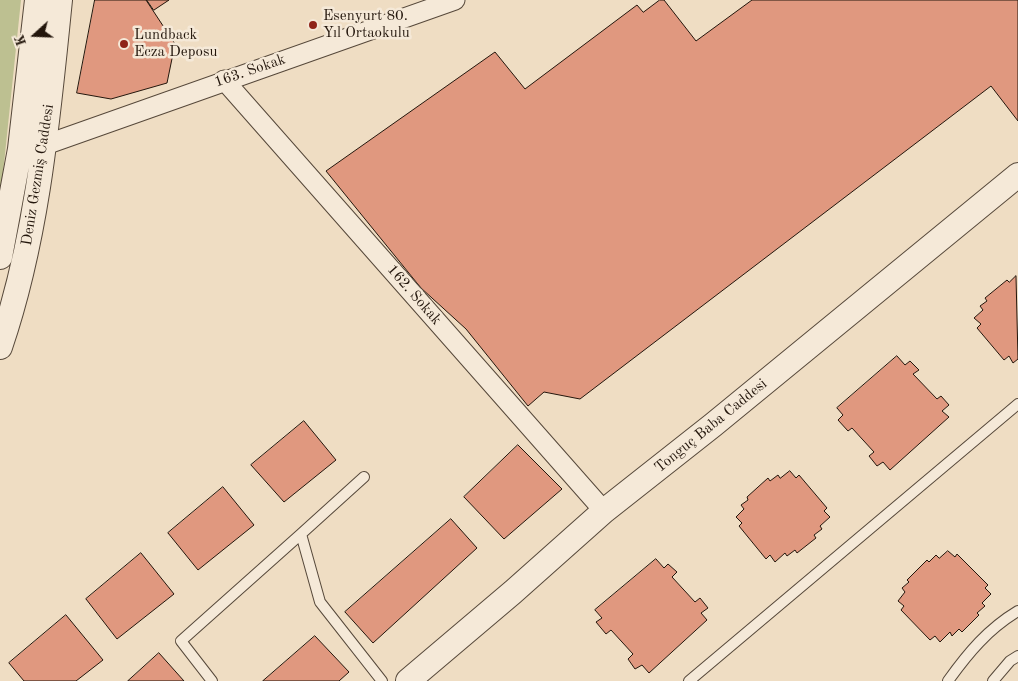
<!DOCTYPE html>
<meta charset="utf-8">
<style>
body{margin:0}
#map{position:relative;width:1018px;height:681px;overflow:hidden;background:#efddc3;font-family:"Old Standard TT",serif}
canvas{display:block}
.north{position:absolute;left:10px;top:10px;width:50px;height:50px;-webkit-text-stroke:4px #f5e9d8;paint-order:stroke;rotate:250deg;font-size:14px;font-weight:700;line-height:20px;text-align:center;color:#23160c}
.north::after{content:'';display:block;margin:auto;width:18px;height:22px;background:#23160c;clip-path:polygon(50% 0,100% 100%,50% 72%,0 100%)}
</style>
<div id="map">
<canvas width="1018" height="681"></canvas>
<div class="north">K</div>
</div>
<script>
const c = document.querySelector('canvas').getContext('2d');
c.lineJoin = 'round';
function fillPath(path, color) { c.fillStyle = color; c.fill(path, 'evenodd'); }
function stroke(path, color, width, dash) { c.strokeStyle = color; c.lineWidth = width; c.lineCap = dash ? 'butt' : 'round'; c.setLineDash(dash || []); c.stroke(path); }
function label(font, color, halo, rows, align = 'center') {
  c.font = font + ' "Old Standard TT",serif'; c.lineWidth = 5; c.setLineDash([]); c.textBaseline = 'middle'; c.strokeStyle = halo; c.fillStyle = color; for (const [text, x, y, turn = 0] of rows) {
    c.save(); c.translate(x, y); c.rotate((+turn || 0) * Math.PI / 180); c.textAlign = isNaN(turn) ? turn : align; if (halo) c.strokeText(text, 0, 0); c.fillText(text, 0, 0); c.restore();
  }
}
fillPath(new Path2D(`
 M0,0H21L0,202Z`), '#bdc091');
const building = new Path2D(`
 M95,0H146L175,44L167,83L111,99L77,93Z
 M147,0H169L154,10Z
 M660,0H664L696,41L752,0H1018V121L991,86L580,399L544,392L528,406L466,329L421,288L326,171L495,52L525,89L637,5L643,12Z
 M1016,276L1018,359L1013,363L1009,356L1004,360L977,328L981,324L974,318L983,310L980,306L987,301L985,298L1007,280L1009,282Z
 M897,356L905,365L910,361L919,370L913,374L937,399L941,396L949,405L942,411L949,417L890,470L883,462L877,466L869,456L874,452L852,428L848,431L838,420L843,415L837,408Z
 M304,421L336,460L284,502L251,465Z
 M518,445L562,489L504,539L464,497Z
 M790,471L796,478L799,475L827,508L824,511L830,517L820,526L822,529L814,535L816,538L797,553L795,550L787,556L785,553L775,562L770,555L766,559L739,526L742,523L736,517L744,509L741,505L748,500L747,497L768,478L770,481L778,475L780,478Z
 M223,487L254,525L198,570L168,533Z
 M451,519L477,548L373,643L345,612Z
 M948,551L955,557L957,554L988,585L985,588L991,594L982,603L985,606L977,613L979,615L962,632L959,629L952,636L950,632L940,642L935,636L930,640L901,610L904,606L898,601L905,592L902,588L909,582L907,580L927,560L929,562L936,555L939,558Z
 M141,553L174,594L117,639L86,599Z
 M656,559L664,568L668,564L677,572L672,577L695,602L700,598L708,608L701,613L707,620L649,673L642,665L635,669L628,659L633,654L611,630L606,634L596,622L602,618L595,610Z
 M66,615L103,660L76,681H24L9,663Z
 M315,636L349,672L339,681H263Z
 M159,653L184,681H128Z`);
fillPath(building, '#e0987f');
stroke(building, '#23160c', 1);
const service = new Path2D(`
 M364,477L301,534L320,602L382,681
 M212,681L181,641L301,534
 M689,681L1018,404
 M948,681C968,653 988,629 1018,611
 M993,681L1010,661L1018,656`);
const minor = new Path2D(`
 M224,80L604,511
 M45,145L455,0`);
const tertiary = new Path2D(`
 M0,257L20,149L37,0
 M0,347C38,236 48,117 60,0
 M408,681L513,592L604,511L713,425L1018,175`);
stroke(service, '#56483a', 12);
stroke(minor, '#56483a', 21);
stroke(tertiary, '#56483a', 26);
stroke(service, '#f5e9d8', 10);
stroke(minor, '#f5e9d8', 19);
stroke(tertiary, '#f5e9d8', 24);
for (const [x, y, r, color] of [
 [313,25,5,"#8f2418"],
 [124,44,5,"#8f2418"]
]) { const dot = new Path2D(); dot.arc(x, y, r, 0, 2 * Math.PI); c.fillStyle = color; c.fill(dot); stroke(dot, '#f5e9d8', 2); }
label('15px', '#23160c', '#f5e9d8', [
 ["Esenyurt 80.",323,16],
 ["Yıl Ortaokulu",323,33],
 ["Lundback",134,35],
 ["Ecza Deposu",134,52]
], 'left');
label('15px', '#23160c', '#f5e9d8', [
 ["163. Sokak",250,71,-19],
 ["Deniz Gezmiş Caddesi",38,175,-81],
 ["162. Sokak",414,295,49],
 ["Tonguç Baba Caddesi",711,426,-39]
]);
</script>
